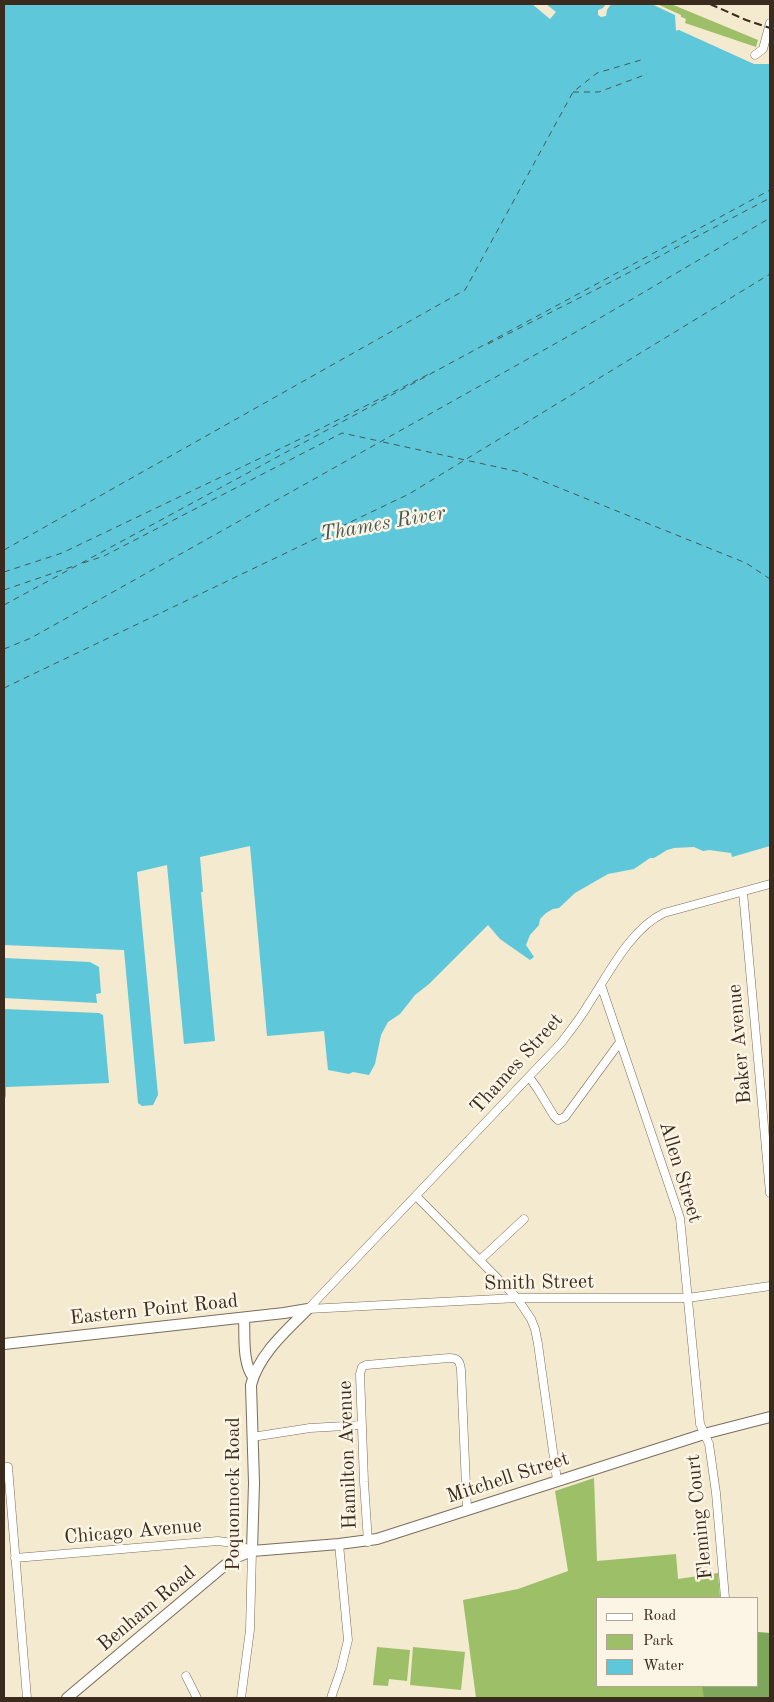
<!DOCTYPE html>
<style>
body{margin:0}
#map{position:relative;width:774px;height:1702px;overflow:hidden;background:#f3ead0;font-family:"Old Standard TT",serif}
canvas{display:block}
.frame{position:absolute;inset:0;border:5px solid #3b2a1e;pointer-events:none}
.legend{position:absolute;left:596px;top:1597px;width:162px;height:90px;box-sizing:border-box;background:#fcf5e5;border:1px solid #afa495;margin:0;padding:6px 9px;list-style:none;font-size:15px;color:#3b2a1e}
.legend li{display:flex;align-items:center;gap:10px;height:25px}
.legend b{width:25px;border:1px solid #afa495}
</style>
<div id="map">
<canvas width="774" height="1702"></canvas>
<div class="frame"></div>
<ul class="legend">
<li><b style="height:6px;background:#fff"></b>Road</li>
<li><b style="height:14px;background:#9dbf68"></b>Park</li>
<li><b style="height:14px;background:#5ec7d9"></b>Water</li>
</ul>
</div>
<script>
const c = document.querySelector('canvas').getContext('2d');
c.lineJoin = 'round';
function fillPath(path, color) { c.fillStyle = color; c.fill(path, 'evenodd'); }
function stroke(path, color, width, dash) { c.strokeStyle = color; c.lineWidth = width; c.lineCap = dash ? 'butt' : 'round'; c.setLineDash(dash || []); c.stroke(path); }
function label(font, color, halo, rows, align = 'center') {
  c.font = font + ' "Old Standard TT",serif'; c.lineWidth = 5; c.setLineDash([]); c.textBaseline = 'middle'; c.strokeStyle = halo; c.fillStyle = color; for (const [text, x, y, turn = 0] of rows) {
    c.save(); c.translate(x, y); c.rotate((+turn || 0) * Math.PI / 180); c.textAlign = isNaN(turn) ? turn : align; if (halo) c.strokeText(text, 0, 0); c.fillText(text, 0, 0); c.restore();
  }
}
fillPath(new Path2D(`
 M651,4H671L758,40L756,47L685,23L686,19Z
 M594,1478L597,1561L676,1554L678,1579L718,1573L720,1597V1598H598V1686H728L729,1698H476L463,1600L518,1589L568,1571L555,1491Z
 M377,1647L410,1650L407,1681L389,1679L388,1686L373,1685Z
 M413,1647L465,1652L461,1690L410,1685Z`), '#9dbf68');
fillPath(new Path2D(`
 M758,1632L770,1633V1698H704L702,1686H758Z`), '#7ea65c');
fillPath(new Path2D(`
 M4,4H651L680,17L678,27L679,30L754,64H770V846L732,857L731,853L709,850L703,851L694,847L674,848L667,850L654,858H650L634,869L608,874L575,893L559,908L553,909L546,913L540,919L539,925L530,935L526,945L534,957L530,960L500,939L488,925L429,984L415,995L400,1014L388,1022L381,1035L375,1064L369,1075L353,1072L349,1074L328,1070L324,1031L267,1036L250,846L200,857L203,892H201L215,1041L184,1044L167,865L137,872L158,1095L153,1105L142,1106L138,1103L124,950L4,945Z
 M4,958L90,962L99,967L101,993L96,994L97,1003L4,998Z
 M4,1009L99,1013L103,1015L109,1083L6,1087V1096L4,1101Z`), '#5ec7d9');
fillPath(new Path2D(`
 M532,4H546L556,12L550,19Z
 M606,4H611L607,10L606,16L601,17L598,15V10L603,8Z
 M652,4H657L681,15L680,29L676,31L675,15Z`), '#f3ead0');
stroke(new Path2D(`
 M573,92H599L647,74
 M488,344L609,283L770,198
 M383,442L520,472L746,563L770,579
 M4,550L465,290L573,92L597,73L641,60
 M83,563L104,556L342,433L379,441
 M4,572L62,553L290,444L433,372
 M4,590L74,566
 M4,605L770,190
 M4,649L31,638L583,328L770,218
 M4,688L409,494L770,274`), '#465956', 1, [6, 5]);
const minor = new Path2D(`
 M755,55L763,49L770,23
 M743,892L770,1193
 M601,985L680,1218L700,1424L709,1444L716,1493L725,1598
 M529,1077L537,1088L554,1116L558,1120L565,1117L620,1042
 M416,1196L517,1298L531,1319L535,1329L538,1344L557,1480
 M480,1260L524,1219
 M308,1309L561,1043C570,1031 580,1019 588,1005C608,975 630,929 664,913L770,884
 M308,1309L517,1298H688L770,1286
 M252,1437L310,1428L362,1425
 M4,1467H8L27,1698
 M368,1542L364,1482L360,1374L362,1367L366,1365L449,1358C458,1358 460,1361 461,1370L467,1509
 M15,1558L218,1541L233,1543L252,1551L250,1630L241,1698
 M186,1676L197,1698
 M331,1698L341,1669L348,1640L339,1544`);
const major = new Path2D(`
 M244,1318C245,1335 242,1362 253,1377
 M4,1344L284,1313L308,1309
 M252,1551L254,1483L251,1385C259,1354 286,1331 308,1309
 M67,1698L224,1566L237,1557L252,1551L339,1544L377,1539L704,1434L770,1417`);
stroke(minor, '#7b6d5c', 9);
stroke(major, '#7b6d5c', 12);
stroke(minor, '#fff', 8);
stroke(major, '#fff', 10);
stroke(new Path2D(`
 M710,4L746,20L770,28`), '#3b2a1e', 2, [8, 4]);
label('20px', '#3b2a1e', '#fcf5e5', [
 ["Baker Avenue",740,1044,-95],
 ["Thames Street",517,1064,-48],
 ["Allen Street",680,1172,73],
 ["Smith Street",539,1283,-1],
 ["Eastern Point Road",154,1310,-6],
 ["Hamilton Avenue",348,1455,-92],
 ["Mitchell Street",508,1478,-18],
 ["Poquonnock Road",234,1494,-90],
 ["Fleming Court",700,1517,-96],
 ["Chicago Avenue",133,1532,-5],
 ["Benham Road",147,1609,-40]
]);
label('italic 21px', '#465956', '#fcf5e5', [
 ["Thames River",383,524,-10]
]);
</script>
